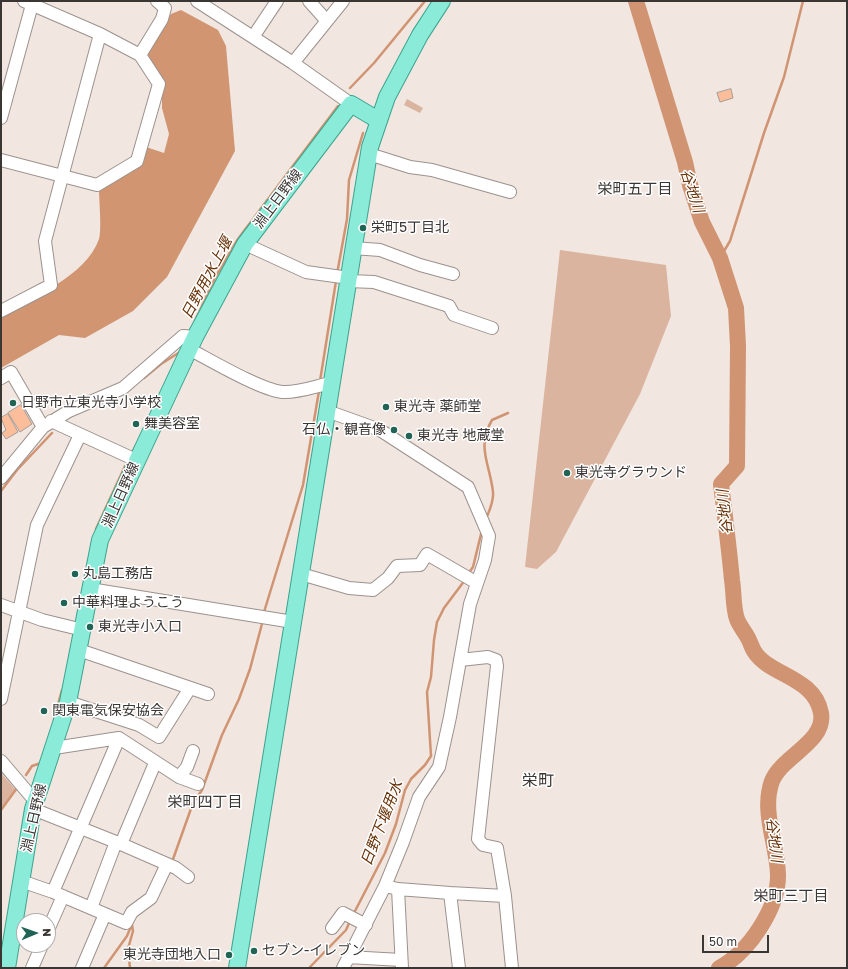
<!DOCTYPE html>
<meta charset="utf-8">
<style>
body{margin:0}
#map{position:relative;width:848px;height:969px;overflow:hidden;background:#f1e6e0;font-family:"Golos Text",sans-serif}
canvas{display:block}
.frame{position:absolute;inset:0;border:2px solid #3a3634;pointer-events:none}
.north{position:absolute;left:16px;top:913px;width:40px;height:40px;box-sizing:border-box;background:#fff;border:1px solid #b0afae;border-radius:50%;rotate:88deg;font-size:11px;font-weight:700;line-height:16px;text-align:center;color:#3a3634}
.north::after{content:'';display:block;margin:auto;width:14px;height:18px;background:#206455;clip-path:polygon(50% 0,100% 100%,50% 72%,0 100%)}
.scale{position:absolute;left:702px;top:935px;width:67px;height:18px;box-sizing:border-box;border:2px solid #3a3634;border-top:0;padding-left:5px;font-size:12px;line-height:14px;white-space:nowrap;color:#3a3634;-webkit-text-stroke:3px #fff;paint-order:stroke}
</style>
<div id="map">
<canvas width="848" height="969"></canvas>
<div class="frame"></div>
<div class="north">N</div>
<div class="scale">50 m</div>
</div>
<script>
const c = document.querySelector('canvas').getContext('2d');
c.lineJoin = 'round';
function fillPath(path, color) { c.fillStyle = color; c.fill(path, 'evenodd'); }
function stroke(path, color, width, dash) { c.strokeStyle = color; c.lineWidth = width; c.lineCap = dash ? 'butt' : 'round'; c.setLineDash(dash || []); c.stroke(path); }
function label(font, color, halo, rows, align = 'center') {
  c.font = font + ' "Golos Text","Noto Sans JP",sans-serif'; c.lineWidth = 3; c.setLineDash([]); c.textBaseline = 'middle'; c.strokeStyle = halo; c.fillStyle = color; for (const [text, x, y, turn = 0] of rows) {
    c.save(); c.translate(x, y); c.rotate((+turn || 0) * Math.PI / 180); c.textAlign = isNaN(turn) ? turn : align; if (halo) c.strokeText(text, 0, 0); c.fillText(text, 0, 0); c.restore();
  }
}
fillPath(new Path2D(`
 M407,99L423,108L420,113L404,105Z
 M560,250L666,265L671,316L640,394L556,552L537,569L525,567Z
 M1,773L15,789L1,809Z`), '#dab49e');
fillPath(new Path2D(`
 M181,10L218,30L226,46L235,151L167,277L133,311L85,338L59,335L1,368V315C33,297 86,276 99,239C102,230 99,201 99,189L143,146L164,153L169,134L162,108V84L144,57L171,14Z`), '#d19572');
stroke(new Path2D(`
 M350,88L374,63L425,1
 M720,258L730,241L764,133L784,77L803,1
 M337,274L347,219L349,180L363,133
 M195,321L216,276L238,239L338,106
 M144,378L161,364L180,352
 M320,381L336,281
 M132,453L136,445
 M1,491L17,470L52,433
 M486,519C489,511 494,502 493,492C490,464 476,447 492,420L508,413
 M96,529L125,466
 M468,574L473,567L482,530
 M264,612L303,485L319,391
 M54,718L62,690
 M26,775L32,766L41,763
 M1,810L17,788
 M172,862L193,803L202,790L222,735L239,699L250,669L263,620
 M353,915L385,853L396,824L405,790L411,779L425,765L431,756L427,692L431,677L434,640L437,622L444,608L465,580
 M104,968L127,936L132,924
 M130,968L128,949L133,931L132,925
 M309,968L346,930L350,921`), '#d09472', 2.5);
stroke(new Path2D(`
 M636,1L685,162L690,185L702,222L720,258L736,308L738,346L737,466L721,484C725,516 729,548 732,580C734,592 733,608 737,619C740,627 746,633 749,640C751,644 752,648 754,651C769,676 814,676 821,713C826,742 782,756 772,781C761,811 777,844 778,874C779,908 748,953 719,968`), '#d09472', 16);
const building = new Path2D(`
 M731,89L733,98L720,102L717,93Z
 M21,405L32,424L20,432L8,413Z
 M8,414L18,432L6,439L2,433L6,430L1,418Z`);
fillPath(building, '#fcbe9a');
stroke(building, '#a69c96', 1);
const minor = new Path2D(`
 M24,1L100,34L140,55
 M197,1L293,63L351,104
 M309,1L326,20
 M253,37L277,1
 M293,63L343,1
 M1,118L33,1
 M369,154L410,167L432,170L510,192
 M1,160L97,185L137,161L159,84L140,55L162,19L165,8L157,1
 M245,244L306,272L349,278
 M353,248L380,250L420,265L453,274
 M348,281L374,282L449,306L454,315L492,328
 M1,311L51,285L45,241L100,34
 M189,349C212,361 259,389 282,392C298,393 316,386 331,383
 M1,378L11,372L43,427
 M327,411L380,430L468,487L489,536L485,560L470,604L450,717L439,767L419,797L403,842L385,886L398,889L402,968
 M51,421L136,460
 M1,478L43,427L69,411L123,388L183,336L195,337
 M301,574L349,588L373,590L388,578L397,566L420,565L427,554L477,583
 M90,589L293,622
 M1,605L42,620L83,630
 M79,650L208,694
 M460,660L488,657L496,660L497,666L478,839L483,845L497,848L505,896L512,968
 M1,699L37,525L80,435
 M68,702L139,725L159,737L190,688
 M54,748L119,738L179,777L198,784
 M1,761L35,801
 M179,777L187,767L193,751
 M33,809L121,844L176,868L188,877
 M121,844L155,763
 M21,881L53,892L126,923L132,912L151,898L167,864
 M398,889L450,893L459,968
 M53,892L119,738
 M450,893L505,896
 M91,908L116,842
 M332,928L343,913L366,925
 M48,930L63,896
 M348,957L401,960
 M32,968L42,945
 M82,968L105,914
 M343,968L385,886`);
const major = new Path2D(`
 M7,968L33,809L68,702L100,540L195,337L245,244L351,104L378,120
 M237,968L370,147L387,97L420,35L442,1`);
stroke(minor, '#9c928d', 14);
stroke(major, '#3ba48e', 18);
stroke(minor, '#fff', 12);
stroke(major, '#8aecd8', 16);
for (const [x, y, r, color] of [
 [363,228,4,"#206455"],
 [13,403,4,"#206455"],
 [386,407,4,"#206455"],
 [136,424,4,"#206455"],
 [394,430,4,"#206455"],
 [409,436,4,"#206455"],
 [567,473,4,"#206455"],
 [75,574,4,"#206455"],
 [64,603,4,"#206455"],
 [90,627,4,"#206455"],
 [44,711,4,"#206455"],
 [254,951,4,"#206455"],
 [229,955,4,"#206455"]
]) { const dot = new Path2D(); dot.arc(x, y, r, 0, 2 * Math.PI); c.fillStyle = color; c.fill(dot); stroke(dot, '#fff', 1.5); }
label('14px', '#3a3634', '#fff', [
 ["淵上日野線",278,199,-53],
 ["淵上日野線",121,495,-66],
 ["淵上日野線",34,818,-77]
]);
label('14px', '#3a3634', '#fff', [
 ["栄町5丁目北",371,228],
 ["日野市立東光寺小学校",21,403],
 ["東光寺 薬師堂",394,407],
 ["舞美容室",144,424],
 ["石仏・観音像",386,430,"right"],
 ["東光寺 地蔵堂",417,436],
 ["東光寺グラウンド",575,473],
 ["丸島工務店",83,574],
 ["中華料理ようこう",72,603],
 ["東光寺小入口",98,627],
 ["関東電気保安協会",52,711],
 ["セブン-イレブン",262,951],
 ["東光寺団地入口",221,955,"right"]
], 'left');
label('15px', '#3a3634', '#fff', [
 ["栄町五丁目",635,189],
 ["栄町四丁目",205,802],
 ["栄町三丁目",791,896]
]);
label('italic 15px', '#683107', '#fff', [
 ["谷地川",692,191,72],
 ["日野用水上堰",207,278,-62],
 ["谷地川",725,512,-96],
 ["日野下堰用水",382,823,-69],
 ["谷地川",774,840,83]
]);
label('16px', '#3a3634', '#fff', [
 ["栄町",538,781]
]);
</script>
